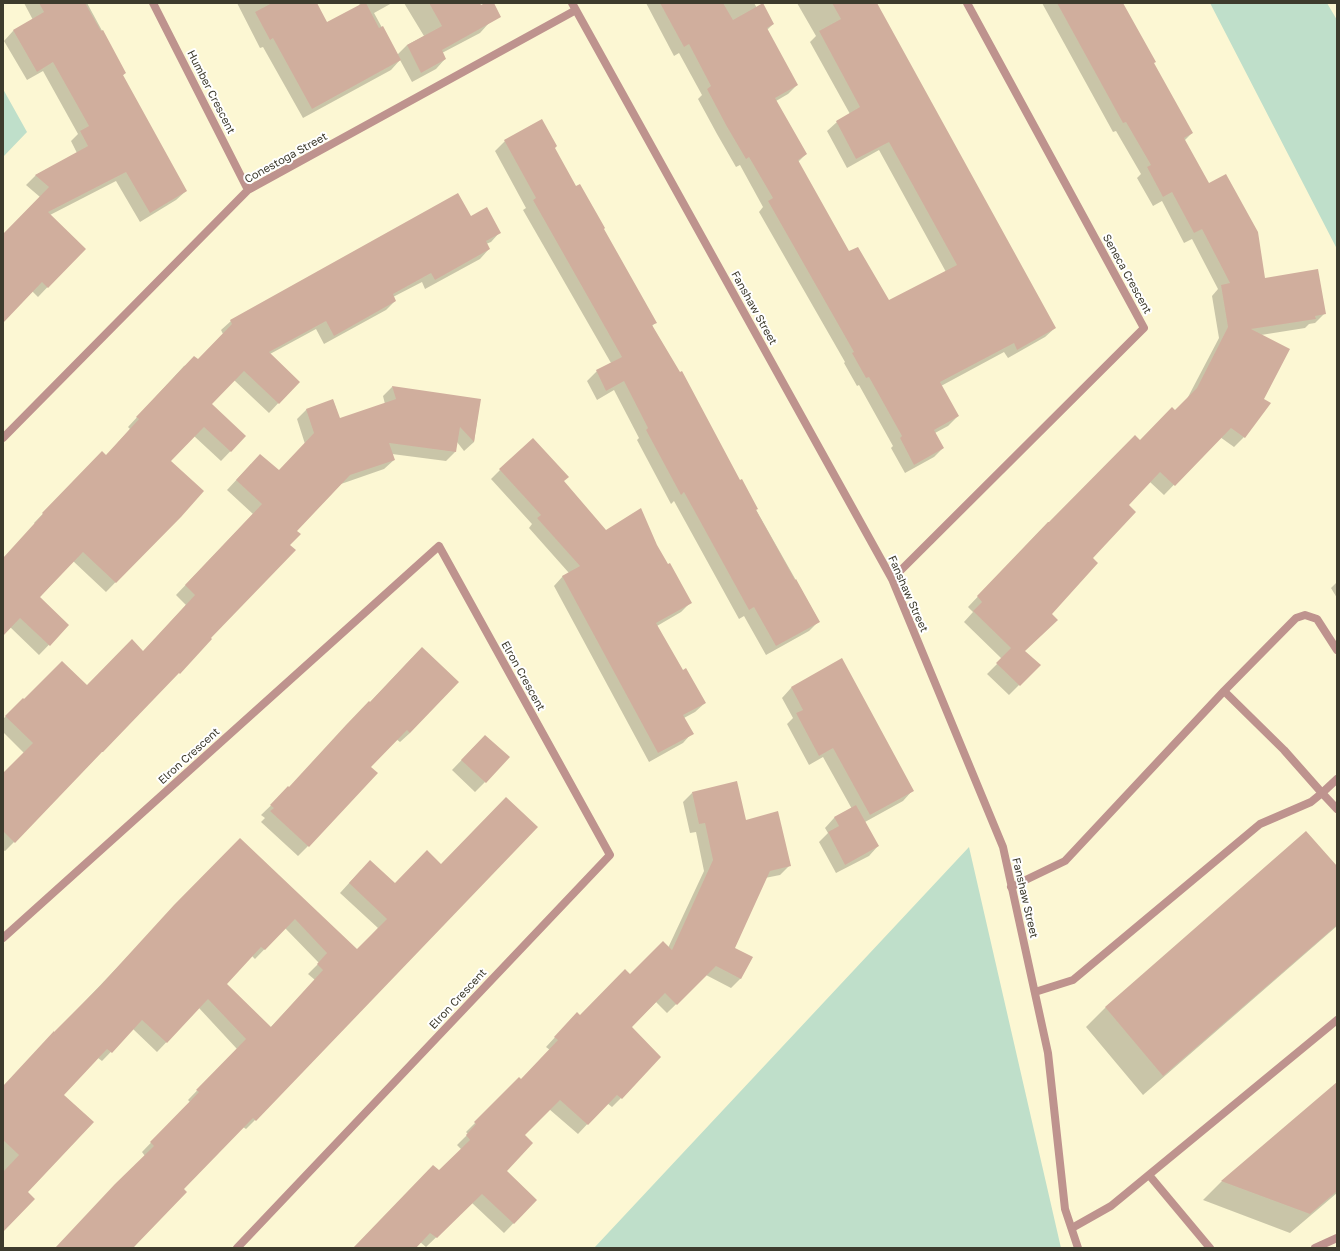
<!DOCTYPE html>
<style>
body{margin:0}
#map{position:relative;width:1340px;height:1251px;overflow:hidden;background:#fcf7d3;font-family:"Golos Text",sans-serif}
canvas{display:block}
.frame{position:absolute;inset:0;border:4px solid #3d3b2d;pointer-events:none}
</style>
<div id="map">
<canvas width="1340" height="1251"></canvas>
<div class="frame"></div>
</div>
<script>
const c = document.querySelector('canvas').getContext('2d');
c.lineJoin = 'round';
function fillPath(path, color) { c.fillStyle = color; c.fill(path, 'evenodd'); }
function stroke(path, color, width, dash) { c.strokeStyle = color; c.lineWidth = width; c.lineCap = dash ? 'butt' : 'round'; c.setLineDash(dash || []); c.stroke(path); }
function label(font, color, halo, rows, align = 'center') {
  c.font = font + ' "Golos Text",sans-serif'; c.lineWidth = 4; c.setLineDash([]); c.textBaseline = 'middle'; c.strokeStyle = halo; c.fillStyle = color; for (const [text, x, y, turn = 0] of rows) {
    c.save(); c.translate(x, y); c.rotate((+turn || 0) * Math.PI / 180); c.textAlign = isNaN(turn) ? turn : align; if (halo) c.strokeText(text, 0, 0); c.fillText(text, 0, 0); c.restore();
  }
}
fillPath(new Path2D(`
 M1210,3H1327L1337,20V249Z
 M3,89L27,132L3,157Z
 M969,847L1061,1248H594Z`), '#bfdfca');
fillPath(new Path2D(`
 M24,3H87L125,73L122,76L186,191L176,200L140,222L116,181L50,215L84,249L38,297L32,291L3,322V235L40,197L26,185L36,175L77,153L71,141L78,134L43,71L27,80L4,41L13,31L33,20Z
 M237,3H316L327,23L360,6L359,3H392L374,13L397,55L407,45L424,36L404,3H479L489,23L480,33L442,53L445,59L436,69L412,82L400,60L391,70L303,118L263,47L260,48Z
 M646,3H754L757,8L773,24L767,30L797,85L788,94L776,101L806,154L798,162L849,252L888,302L946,272L879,150L847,168L827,131L837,122L850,114L810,42L816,36L797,3H875L1055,328L1045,337L1008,358L1004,352L941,386L958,416L948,426L935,433L943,448L934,457L905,473L891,448L893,446L859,385L857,386L844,363L845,362L759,212L763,207L740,165L736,167L717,134L698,99L702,95L679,53L674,56Z
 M1042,3H1122L1153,64L1192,133L1184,141L1264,279L1325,313L1315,323L1309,324L1305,328L1261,335L1263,400L1269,403L1244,437L1234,447L1220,437L1164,495L1150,482L1127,505L1091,558L1051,614L1057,620L1024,651L1039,665L1009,695L987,674L1002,659L964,622L973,612L968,607L1038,533L1140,441L1175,412L1187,399L1219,338L1212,296L1218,289L1192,239L1184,243L1162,201L1153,206L1137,178L1141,174L1116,131L1113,132Z
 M541,121L554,148L575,188L603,229L655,323L652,326L819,621L809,631L766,655L744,616L739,619L674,501L671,504L637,440L639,438L614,390L597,400L587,381L597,371L611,363L523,210L526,208L495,151L505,141Z
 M471,217L500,232L491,242L486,244L489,249L480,259L425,289L422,282L393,297L395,301L386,310L324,344L316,329L270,354L298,382L269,413L234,380L211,404L244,437L221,461L194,436L170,461L180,516L106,592L73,561L39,598L68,625L39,655L10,627L3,634V559L35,524L34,523L102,452L106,456L130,429L128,427L184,366L197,361L223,334L221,330L231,321Z
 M392,387L480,400L474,442L464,451L457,442L455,452L446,461L392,454L394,460L384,469L341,484L296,531L289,545L210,638L211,639L14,842L5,851L3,850V774L24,753L3,732V719L23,700L87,686L143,652L186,605L176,595L253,514L227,490L251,464L279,471L305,444L297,419L306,410L333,400L340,420L385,404L383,396Z
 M500,470L563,481L606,531L656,545L690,603L681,612L657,626L682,672L705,703L695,712L684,718L692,733L683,743L649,762L554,586L563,576L569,573L529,528L532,524L491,479Z
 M1337,582V598L1331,588Z
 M412,658L410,733L400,742L396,739L370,767L308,846L298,856L261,822L265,818L261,815L289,788Z
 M842,660L912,791L903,801L865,822L878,846L869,856L836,873L819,842L828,833L825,828L834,818L852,809L823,757L809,765L787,724L793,718L782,698L791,688Z
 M475,746L485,782L475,792L452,770Z
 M692,793L745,821L790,865L780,875L765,878L733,948L741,978L731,988L706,975L667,1013L656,1002L631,1027L621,1098L612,1107L607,1103L578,1134L549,1109L523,1135L506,1171L536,1200L504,1233L472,1203L426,1247L420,1242L414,1248H354L462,1150L457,1145L468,1134L466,1132L519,1079L521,1080L550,1050L546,1047L568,1023L580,1016L630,975L668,948L704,871L696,832L690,833L683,802Z
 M536,827L255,1120L246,1129L243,1127L183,1189L133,1248H56L145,1156L142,1152L190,1102L188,1100L237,1049L199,1008L157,1052L133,1029L102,1061L98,1058L63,1095L27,1192L3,1230V1087L240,839L357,951L378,928L340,893L361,870L395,884ZM285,928L319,963L308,974L315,980L270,1028L225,984L252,956L255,959Z
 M1306,833L1337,867V926L1143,1095L1086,1027L1105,1008Z
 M1337,1084V1193L1290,1233L1203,1200L1222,1181Z`), '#0003');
fillPath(new Path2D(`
 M39,3H85L101,31L103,30L126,73L123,75L187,191L150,213L126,172L48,212L86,249L48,288L42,282L3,323V234L49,187L35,175L88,146L80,131L89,126L53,62L37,72L13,30L44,12Z
 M272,3H317L327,22L363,3H366L379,28L383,26L401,60L312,109L273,38L270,40L255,12Z
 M429,3H480L481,5L485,3H494L501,17L442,50L446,59L421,73L407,45L442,26Z
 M660,3H723L733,20L763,3L774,24L767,28L798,85L775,98L807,154L798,160L849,251L858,247L889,300L957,265L889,142L856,159L836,121L860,107L819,31L841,19L832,3H877L1056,328L1017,350L1014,343L940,382L959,416L934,430L944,448L914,465L900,438L902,436L869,377L866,378L852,353L854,352L768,201L773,198L749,157L746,159L726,125L707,89L711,86L689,44L684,47Z
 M1057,3H1123L1156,62L1154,63L1193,133L1184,138L1209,183L1226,174L1258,232L1265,278L1318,269L1326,314L1315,316L1316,319L1251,329L1290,349L1264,399L1271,403L1245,438L1231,428L1175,486L1160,472L1129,505L1136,512L1093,558L1098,563L1052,614L1058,620L1025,651L1041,665L1020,686L996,663L1011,648L973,611L982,602L977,596L1048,522H1049L1135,435L1140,440L1172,407L1175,410L1197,388L1228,327L1221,285L1230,283L1202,229L1194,233L1172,192L1163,197L1147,167L1151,165L1126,122L1123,123Z
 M542,119L557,146L555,148L576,186L580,184L605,228L604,229L657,323L652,325L680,372L682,371L740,480L742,479L758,509L756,510L795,580L796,579L820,622L776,646L754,607L749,610L684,492L681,495L646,430L648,428L624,381L606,391L596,370L622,357L533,200L536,198L504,140Z
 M458,193L471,216L487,207L501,233L486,241L490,249L435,280L431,273L393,294L396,301L334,336L326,321L269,352L300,382L279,404L244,371L212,404L246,436L231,452L204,427L171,461L204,491L181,517L116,583L83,552L40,597L69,625L50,646L20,618L3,636V558L43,514L42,513L102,451L106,455L139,419L136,417L194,356L198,359L232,324L230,320Z
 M392,386L481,399L474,442L460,427L456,452L389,443L395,460L350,475L297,531L301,534L290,545L296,550L211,638L212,639L180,674L179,673L103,752H102L15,843L3,831V773L33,743L5,716L23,698L24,699L62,661L87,685L132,639L143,651L195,595L185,585L262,504L236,480L260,454L279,470L314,433L306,409L333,399L340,418L396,399Z
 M533,438L569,477L564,481L606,530L641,508L657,545L668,564L670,563L692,603L656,623L683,670L686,668L706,703L683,715L694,734L658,753L562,576L580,566L537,518L541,515L499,469Z
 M422,647L459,682L410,733L407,730L371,767L378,773L309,847L270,811L274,808L270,805L288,786L289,787L346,725L369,701L370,702Z
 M842,658L914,791L870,815L833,748L819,756L796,713L803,710L791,687Z
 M485,735L510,757L486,783L461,760Z
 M737,781L746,820L778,811L791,866L770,871L735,948L753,957L741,979L716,966L677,1005L665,993L632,1027L661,1057L622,1099L617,1095L588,1125L560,1100L525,1135L533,1143L507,1171L537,1200L514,1224L482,1194L437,1238L430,1233L416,1248H353L433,1165L439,1170L470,1140L466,1135L476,1124L474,1122L519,1077L521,1079L558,1040L554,1037L577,1012L580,1015L625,969L630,974L663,941L672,950L713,860L705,823L699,824L692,792Z
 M506,797L538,827L256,1121L253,1118L184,1189L187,1192L133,1248H55L115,1184L154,1146L150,1142L199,1092L196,1090L246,1039L208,999L167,1043L142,1020L112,1053L107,1049L64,1095L94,1122L28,1192L35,1199L3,1232V1172L19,1155L3,1140V1086L54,1031V1032L100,986L174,905L240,838L357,949L387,919L349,883L370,860L395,883L427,850L441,864ZM295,919L327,953L317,964L323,970L271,1027L227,984L261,947L265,950Z
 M856,805L879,846L845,865L828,832L839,826L834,817Z
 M1306,831L1337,866V925L1163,1076L1105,1007Z
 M1337,1082V1191L1310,1214L1221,1181Z`), '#d0ae9d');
stroke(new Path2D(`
 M1337,650L1317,619L1305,615L1296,618L1224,691L1284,750L1322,793L1337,779
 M1011,887L1065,861L1224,691
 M1035,992L1073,980L1260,824L1311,802L1322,793L1337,809
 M1149,1175L1210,1248
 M1072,1228L1111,1206L1337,1020
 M1315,1248L1337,1238`), '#be938e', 8);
stroke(new Path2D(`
 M153,3L248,190
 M572,3L892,579L1003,847L1048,1053L1065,1209L1078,1248
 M3,438L248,190L576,10
 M892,579L1144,328L967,3
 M3,938L439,546L610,855L237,1248`), '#be938e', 8);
label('11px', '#3d3b2d', '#fff', [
 ["Humber Crescent",211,92,63],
 ["Conestoga Street",286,158,-29],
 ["Seneca Crescent",1127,274,61],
 ["Fanshaw Street",754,308,61],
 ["Fanshaw Street",908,594,66],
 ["Elron Crescent",523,676,61],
 ["Elron Crescent",189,756,-42],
 ["Fanshaw Street",1025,898,77],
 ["Elron Crescent",458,999,-47]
]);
</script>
